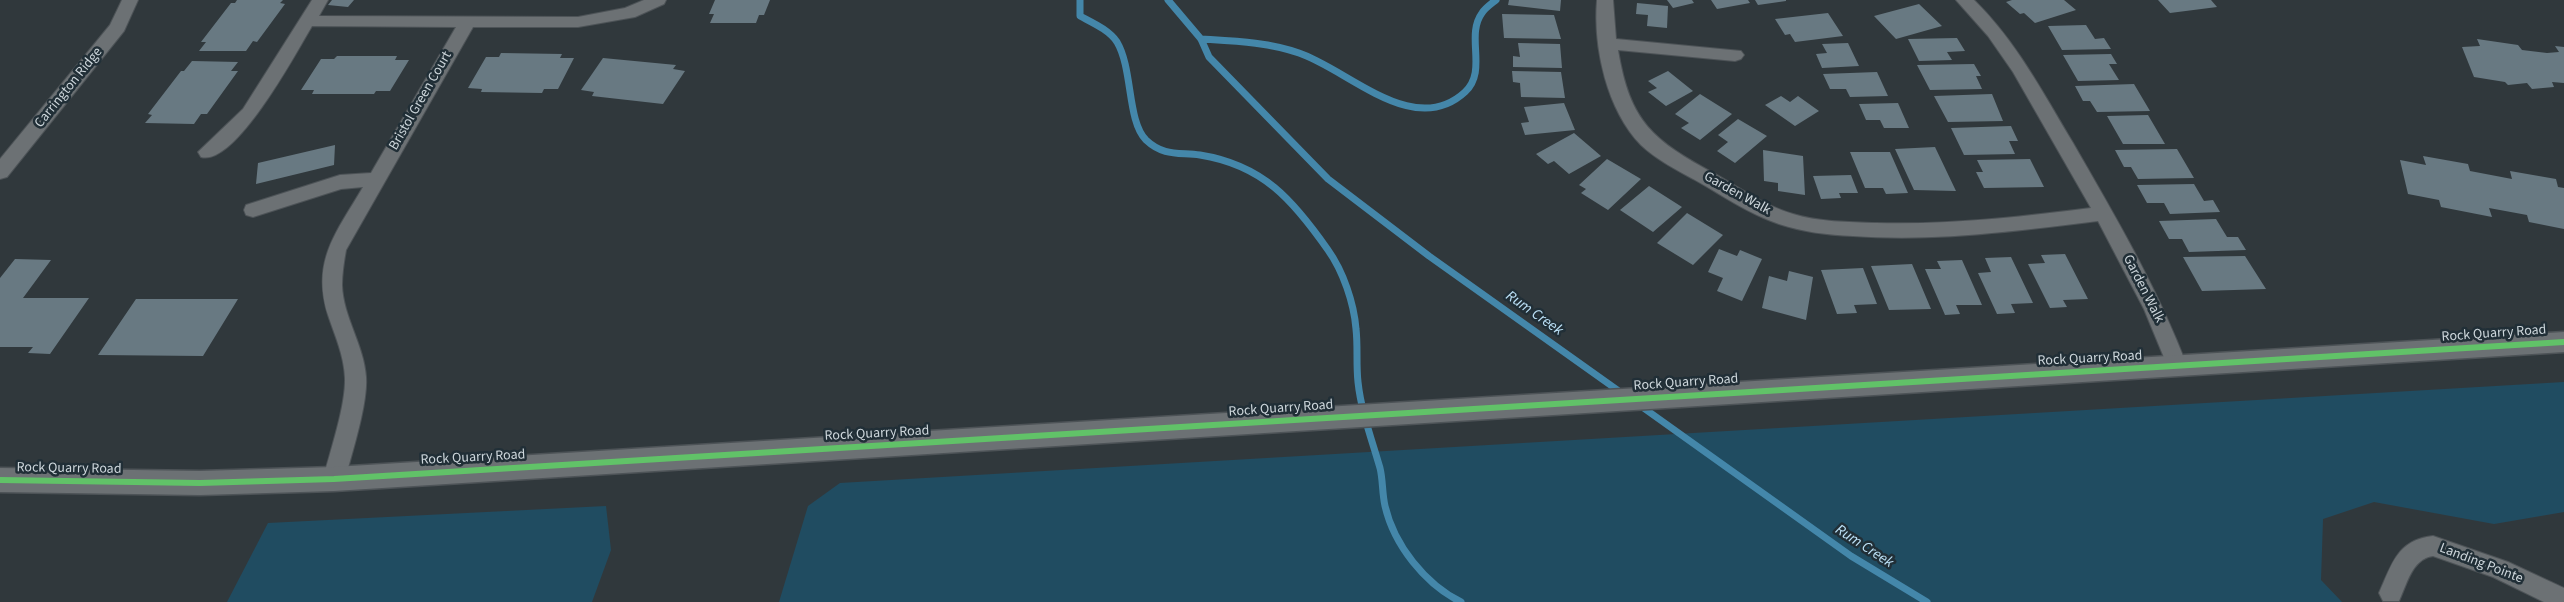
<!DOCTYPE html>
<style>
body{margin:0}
canvas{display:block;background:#30383c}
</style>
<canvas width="2564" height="602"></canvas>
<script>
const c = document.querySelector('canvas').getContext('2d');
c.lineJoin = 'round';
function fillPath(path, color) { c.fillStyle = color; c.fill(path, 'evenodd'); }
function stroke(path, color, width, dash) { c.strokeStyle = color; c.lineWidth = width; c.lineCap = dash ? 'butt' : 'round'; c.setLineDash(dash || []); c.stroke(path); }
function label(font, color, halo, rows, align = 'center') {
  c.font = font + ' "Source Sans 3",sans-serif'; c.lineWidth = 5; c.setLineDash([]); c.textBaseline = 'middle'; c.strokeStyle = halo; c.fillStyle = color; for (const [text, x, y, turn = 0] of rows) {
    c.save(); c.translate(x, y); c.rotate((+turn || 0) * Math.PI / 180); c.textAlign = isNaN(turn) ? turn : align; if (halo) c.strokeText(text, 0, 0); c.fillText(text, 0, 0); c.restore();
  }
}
fillPath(new Path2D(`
 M2564,382V512L2494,524L2374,502L2323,519L2321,580L2342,602H779L808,506L840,483Z
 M606,506L611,550L592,602H227L268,523Z`), '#204c61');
stroke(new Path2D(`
 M1080,0V16C1093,23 1109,30 1117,42C1133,69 1127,121 1146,140C1164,157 1180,152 1200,155C1263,165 1293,200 1328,250C1343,271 1354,303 1356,329C1358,346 1356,364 1358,382C1361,411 1372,440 1380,468C1383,480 1382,493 1385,506C1394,545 1425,584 1461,602
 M1168,0L1201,39L1209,57L1328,179L1429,256L1623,394
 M1201,39C1234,41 1268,42 1299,53C1349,70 1414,139 1465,92C1488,71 1465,36 1482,13C1485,8 1491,4 1496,0
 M1638,404L1851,556L1927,602`), '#4487aa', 7);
fillPath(new Path2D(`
 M237,0H283L280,3L285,4L257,42L253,41L246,51H199L206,42H201L231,3H235Z
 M332,0H354L348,7L328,5Z
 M715,0H770L764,15H759L756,23H710L714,14H709Z
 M1509,0H1561L1560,11L1508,5Z
 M1667,0H1692L1694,3L1673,8Z
 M1711,0H1748L1750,3L1717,9Z
 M1755,0H1786V1L1758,5Z
 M2012,0H2064L2076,10L2035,23L2024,13L2020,14L2006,2Z
 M2158,0H2211L2217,7L2170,13Z
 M1637,3L1668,6L1667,28L1647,26L1648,15L1636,14Z
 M1919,4L1942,26L1896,39L1874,16Z
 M1828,13L1843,36L1795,42L1790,34L1785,35L1775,19Z
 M1502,14L1554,15L1561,39L1504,38Z
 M2086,25L2095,39L2104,38L2111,49L2062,50L2048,26Z
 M1957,38L1965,51L1947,52L1952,60L1919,61L1908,39Z
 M2477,39L2518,45L2522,50L2547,53L2559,52L2555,46L2564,47V83L2552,82L2554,87L2532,89L2527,83L2508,85L2505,82L2474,77L2462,47L2480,46Z
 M1518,43L1560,44L1562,68L1513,67V56L1520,57Z
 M1848,43L1859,66L1822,68L1816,54L1827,53L1822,44Z
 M501,53L562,54L560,58H574L558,89H544L542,93L481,92L482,89L468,88L486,57H499Z
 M2111,54L2117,64H2109L2119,80L2078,81L2063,55Z
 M337,56H397L395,60H409L390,91H376L374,94H312L314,90H301L321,59H334Z
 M603,58L676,65L673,69L685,71L663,104L592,96L594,92L581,90Z
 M192,61L238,62L231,71H238L207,114H201L194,124L145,123L152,115L148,114L181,71H184Z
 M1974,64L1981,76H1976L1982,89L1930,90L1917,65Z
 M1512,71L1561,72L1565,98L1521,97L1520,83L1513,82Z
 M1668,71L1693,91L1666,106L1648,92L1657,88L1648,81Z
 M1877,72L1888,96L1850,97L1846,89H1830L1823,74Z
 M2134,84L2150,111L2097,112L2090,101H2083L2075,86Z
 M1700,94L1732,114L1700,140L1681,128L1689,123L1675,114Z
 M1992,94L2003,121L1948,122L1934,96Z
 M1781,96L1790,102L1798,96L1819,111L1795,126L1765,105Z
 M1564,103L1575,130L1525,135L1521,123L1529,122L1524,107Z
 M1898,103L1909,128H1884L1880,120H1866L1859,104Z
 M2148,115L2165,144H2123L2107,116Z
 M1738,119L1767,136L1735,163L1717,151L1728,142L1718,135Z
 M2011,126L2018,141H2009L2015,154L1964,155L1951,128Z
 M1574,133L1601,156L1569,174L1554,161L1548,164L1536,154Z
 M335,145L334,165L256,184L258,163Z
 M1935,147L1956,191L1914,190L1895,149Z
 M2177,149L2194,178L2138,179L2131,167H2124L2115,150Z
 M1763,150L1803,156L1805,195L1778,191V183L1764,181Z
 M1850,152H1890L1908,193L1886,194L1883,188H1865Z
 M2423,156L2468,164L2470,171L2512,179L2510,171L2556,179L2558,187L2564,188V229L2529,222L2527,215L2489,208L2492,217L2441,207L2439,200L2408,194L2400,160L2426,165Z
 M1607,159L1641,179L1608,210L1581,193L1586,189L1579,185Z
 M2030,159L2044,187L1984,188L1976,172H1983L1977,160Z
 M1851,175L1858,193H1839L1841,198L1821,199L1813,176Z
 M2194,184L2204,201L2213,200L2220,212L2170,214L2164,203H2147L2137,185Z
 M1649,186L1682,207L1653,232L1620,210Z
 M1687,213L1723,235L1693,265L1657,243Z
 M2216,219L2227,237H2238L2246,250L2189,252L2182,239H2169L2159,221Z
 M1719,249L1737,256L1740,250L1762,259L1742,301L1717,291L1723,278L1708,272Z
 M2065,254L2088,299L2063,300L2067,307L2050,308L2028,264L2045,263L2041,255Z
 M2245,256L2266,289L2202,291L2183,257Z
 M2011,257L2033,303L2011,304L2015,313L1997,314L1978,273L1991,272L1985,258Z
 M15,259L51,260L23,298H89L50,354L28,353L33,347H0V278Z
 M1962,260L1982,305H1956L1960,314L1945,315L1925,269H1941L1937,261Z
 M1912,264L1931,309L1889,310L1871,266Z
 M1863,268L1877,304L1854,305L1857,313L1837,314L1821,270Z
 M1789,271L1813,277L1806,320L1762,308L1769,276L1787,281Z
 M136,299H238L203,356L98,355Z`), '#687982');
const minor = new Path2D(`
 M122,0H138L124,31L7,177L0,179V159L110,25Z
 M312,0H328L319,16L578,17L625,8L644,0H666L664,4L635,17L578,27H473L346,250C344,261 342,274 342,285C343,317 364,345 366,377C368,403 352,453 345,479L342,486L334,488L326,486L323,479C330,452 346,405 345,378C344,355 335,336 328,315C311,260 337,232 363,187L341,189L253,217L246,215L244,210L246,205L340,175L371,173L456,27L312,26C296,53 235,167 201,157L198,152L243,109Z
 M1597,0H1613L1616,39L1741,51L1744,55L1741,59L1735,61L1618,50C1630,123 1653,140 1715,174C1740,188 1765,206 1793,214C1819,222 1848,222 1876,223C1948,225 2020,217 2091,208L2013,72L1988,36L1956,0H1974C2016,41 2043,93 2073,143C2115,216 2157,287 2187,366L2184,372L2177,374L2170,372L2144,309L2098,221C2017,231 1935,242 1853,236C1828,235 1803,232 1779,224C1749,214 1722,195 1695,180C1677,170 1657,160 1641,145C1607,110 1593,48 1597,0Z
 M2433,536L2508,562L2564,588V602H2544L2493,577L2433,556C2412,559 2407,584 2399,601H2383L2379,593C2392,564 2397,540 2433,536Z`);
const tertiary = new Path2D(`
 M2564,332V352L334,491L200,495L0,492V468L200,471L334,467Z`);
stroke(minor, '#4d5357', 2);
stroke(tertiary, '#4d5357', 3);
fillPath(minor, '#6c7174');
fillPath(tertiary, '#6c7174');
stroke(new Path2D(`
 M0,480L200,483L334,479L2564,342`), '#61c268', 6);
label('14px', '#cdd6db', '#212f37', [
 ["Carrington Ridge",69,88,-51],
 ["Bristol Green Court",421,101,-60],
 ["Garden Walk",1737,194,29],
 ["Garden Walk",2143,289,63],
 ["Rock Quarry Road",2494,334,-4],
 ["Rock Quarry Road",2090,359,-3],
 ["Rock Quarry Road",1686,383,-4],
 ["Rock Quarry Road",1281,409,-4],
 ["Rock Quarry Road",877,434,-3],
 ["Rock Quarry Road",473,458,-3],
 ["Rock Quarry Road",69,469,1],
 ["Landing Pointe",2481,564,21]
]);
label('italic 15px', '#bde2f8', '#212f37', [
 ["Rum Creek",1534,314,35],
 ["Rum Creek",1864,547,33]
]);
</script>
